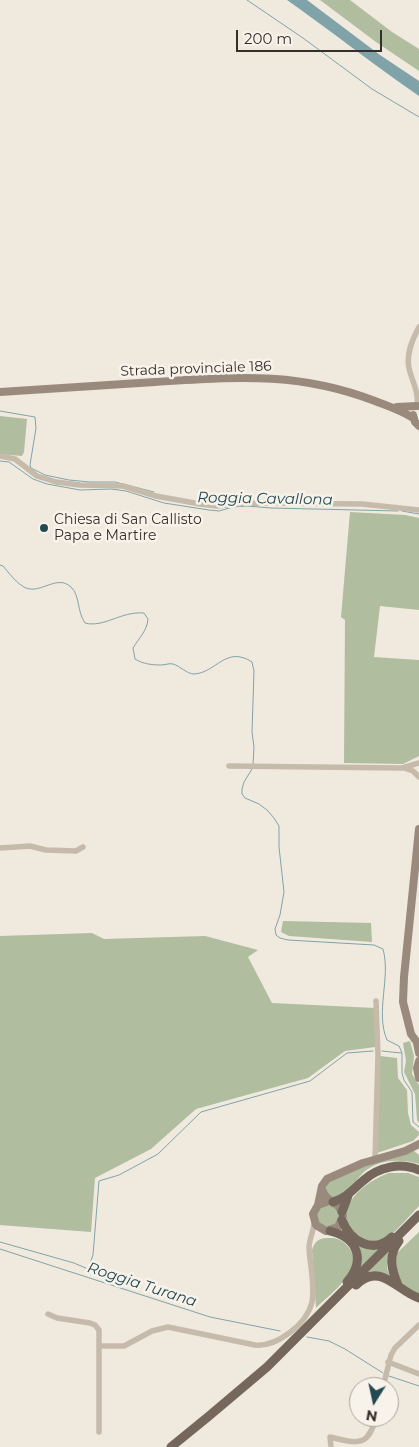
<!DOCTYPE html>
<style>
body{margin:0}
#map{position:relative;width:419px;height:1447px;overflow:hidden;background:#f0e9de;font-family:Montserrat,sans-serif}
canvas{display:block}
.north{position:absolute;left:349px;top:1377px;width:50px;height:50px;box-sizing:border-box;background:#f8f3ea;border:1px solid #aaa49d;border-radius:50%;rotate:190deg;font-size:14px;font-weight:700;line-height:20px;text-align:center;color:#352e29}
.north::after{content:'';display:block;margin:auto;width:18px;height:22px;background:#234a52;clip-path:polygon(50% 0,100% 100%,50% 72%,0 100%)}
.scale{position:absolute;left:236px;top:30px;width:146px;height:22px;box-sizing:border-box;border:2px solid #352e29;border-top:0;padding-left:6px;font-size:15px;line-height:18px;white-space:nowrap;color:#352e29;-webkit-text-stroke:4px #f8f3ea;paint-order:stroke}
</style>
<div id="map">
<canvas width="419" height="1447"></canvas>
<div class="north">N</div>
<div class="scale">200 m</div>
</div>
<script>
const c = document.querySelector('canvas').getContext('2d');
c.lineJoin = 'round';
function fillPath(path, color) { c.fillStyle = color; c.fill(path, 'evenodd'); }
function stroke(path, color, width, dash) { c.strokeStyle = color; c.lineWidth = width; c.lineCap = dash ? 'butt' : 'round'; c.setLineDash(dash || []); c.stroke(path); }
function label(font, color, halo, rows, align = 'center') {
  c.font = font + ' Montserrat,sans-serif'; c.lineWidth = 5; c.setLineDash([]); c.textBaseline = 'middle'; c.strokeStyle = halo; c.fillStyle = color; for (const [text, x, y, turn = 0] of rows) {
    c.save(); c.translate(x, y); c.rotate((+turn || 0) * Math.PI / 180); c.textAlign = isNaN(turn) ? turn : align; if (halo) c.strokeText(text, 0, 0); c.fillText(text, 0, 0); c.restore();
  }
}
fillPath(new Path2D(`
 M320,0H350L392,32L419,49V71L376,42Z
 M0,416L27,419L24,452L22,456L0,454Z
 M350,512L405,515L419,518V610L380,606L374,657L419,660V756L403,764L344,763L345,620L341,617Z
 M283,921L371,923L372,942L289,936L281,932Z
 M92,933L104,939L205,936L258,950L248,957L272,1003L375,1008V1047L345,1051L308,1078L196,1109L151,1149L95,1178L91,1232L0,1225V936Z
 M410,1041L414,1056L412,1074L419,1085V1123L417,1120L415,1094L404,1072L406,1061L403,1043Z
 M380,1056L397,1058L398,1078L407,1090L408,1113L411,1125L419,1132V1135L413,1141L377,1153Z
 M414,1151L419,1155V1164C401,1159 381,1159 365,1171C355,1180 346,1198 331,1198L325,1190L328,1183L365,1166Z
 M389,1173H408L419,1177V1206C412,1213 394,1234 386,1239C367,1250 341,1231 347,1210C352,1192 373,1179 389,1173Z
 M317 1216a11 11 0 1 1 22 0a11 11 0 1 1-22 0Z
 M419,1232V1294L402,1285L393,1265L397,1253Z
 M333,1238C340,1239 345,1242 349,1248C366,1269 330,1294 316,1308L312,1250C316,1238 321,1238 333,1238Z
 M358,1245L382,1246L360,1269L361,1255Z
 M388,1252L387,1268L390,1277H364Z`), '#b0bd9f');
fillPath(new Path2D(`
 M287,0H307L380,55L419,81V96C374,65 331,31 287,0Z`), '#80a3a9');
stroke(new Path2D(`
 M247,0L303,38L372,89L419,117
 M0,411L35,417L36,428L30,465L31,468L45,475L69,480L90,482H115L154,492
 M0,461L9,462L33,479L47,484L80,490L111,489L126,491L164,503L209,510L219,511L233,507L247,506L271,508L398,511
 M402,511L419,514
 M0,565L3,566C9,573 17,584 26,588C41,594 57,574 71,587C80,595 77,612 85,623C104,628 121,611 144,613L148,619C147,631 139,638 133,648L135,659C143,664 152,665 161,665C165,665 169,663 173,664C180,666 187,674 194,674C216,673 226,645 252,662L254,671L252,732L254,747L253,765
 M252,769L244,782L242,789V794L245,798L259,804L267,810L274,818L279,826V847L284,892L280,915L275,929L276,935L280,938L288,940L374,945L383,949C391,978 375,1012 387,1040L399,1046L402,1053V1073L404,1080L412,1092L413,1122L419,1127
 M382,1051L401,1053
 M0,1242L74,1263L88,1269L93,1255L99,1181L119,1175L158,1154L201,1112L310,1081L347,1053L373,1051
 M0,1249L210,1317L280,1331
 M307,1337L329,1341L345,1349L383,1373
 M389,1376L419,1386`), '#80a3a9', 1);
stroke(new Path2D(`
 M417,406C419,391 412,382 409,368C406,354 412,340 419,327
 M0,456L15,459L37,476L56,482L80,485L123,486L156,496L200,504L217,506L247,503L362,504L419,510
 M229,766L402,768L419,763
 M404,768L413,771L419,777
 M0,848L30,846L46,850L76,851L83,847
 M375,1160L378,1055L376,1001
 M48,1314L57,1318L90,1323L95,1325L99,1330V1432
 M100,1346H124L152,1331L168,1327L255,1345C277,1347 307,1324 312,1302C315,1285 310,1265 309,1248C309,1239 314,1231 314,1222
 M388,1362L419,1374
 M383,1387L391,1355L395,1348L419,1325
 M331,1447L330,1437C359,1444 368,1447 376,1417`), '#c6baab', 5.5);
stroke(new Path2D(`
 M0,392C52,389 103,385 155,382C236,377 297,371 375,401C388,406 401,410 413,418
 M397,407L417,406
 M413,415L415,422L419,426
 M419,829L404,977L403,1002L411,1034L419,1045
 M417,1043L419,1053
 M419,1061L417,1068L419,1078
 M322,1189C326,1204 340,1200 343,1216L338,1227L326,1231L316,1225L313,1214L318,1205L329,1201
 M318,1205L322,1186L327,1179L363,1163L405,1151L419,1144`), '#9a8a7d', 8);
stroke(new Path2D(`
 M333,1202C347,1198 353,1189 364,1180C379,1167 400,1162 419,1170
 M342,1212L348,1196
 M342,1220C350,1241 373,1255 392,1237
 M330,1231C358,1238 366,1260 347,1282
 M356,1285C380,1261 397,1291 419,1298
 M398,1285C391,1269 388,1255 399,1241
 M171,1447L209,1416L267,1367L419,1215`), '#75675c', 9);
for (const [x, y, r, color] of [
 [44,528,5,"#234a52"]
]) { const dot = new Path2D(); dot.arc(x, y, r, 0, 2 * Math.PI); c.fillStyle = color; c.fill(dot); stroke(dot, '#f8f3ea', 2); }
label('14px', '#352e29', '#f8f3ea', [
 ["Strada provinciale 186",196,369,-2]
]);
label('14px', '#352e29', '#f8f3ea', [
 ["Chiesa di San Callisto",54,520],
 ["Papa e Martire",54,536]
], 'left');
label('italic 15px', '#234a52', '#f8f3ea', [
 ["Roggia Cavallona",265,499,1],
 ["Roggia Turana",142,1285,18]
]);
</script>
